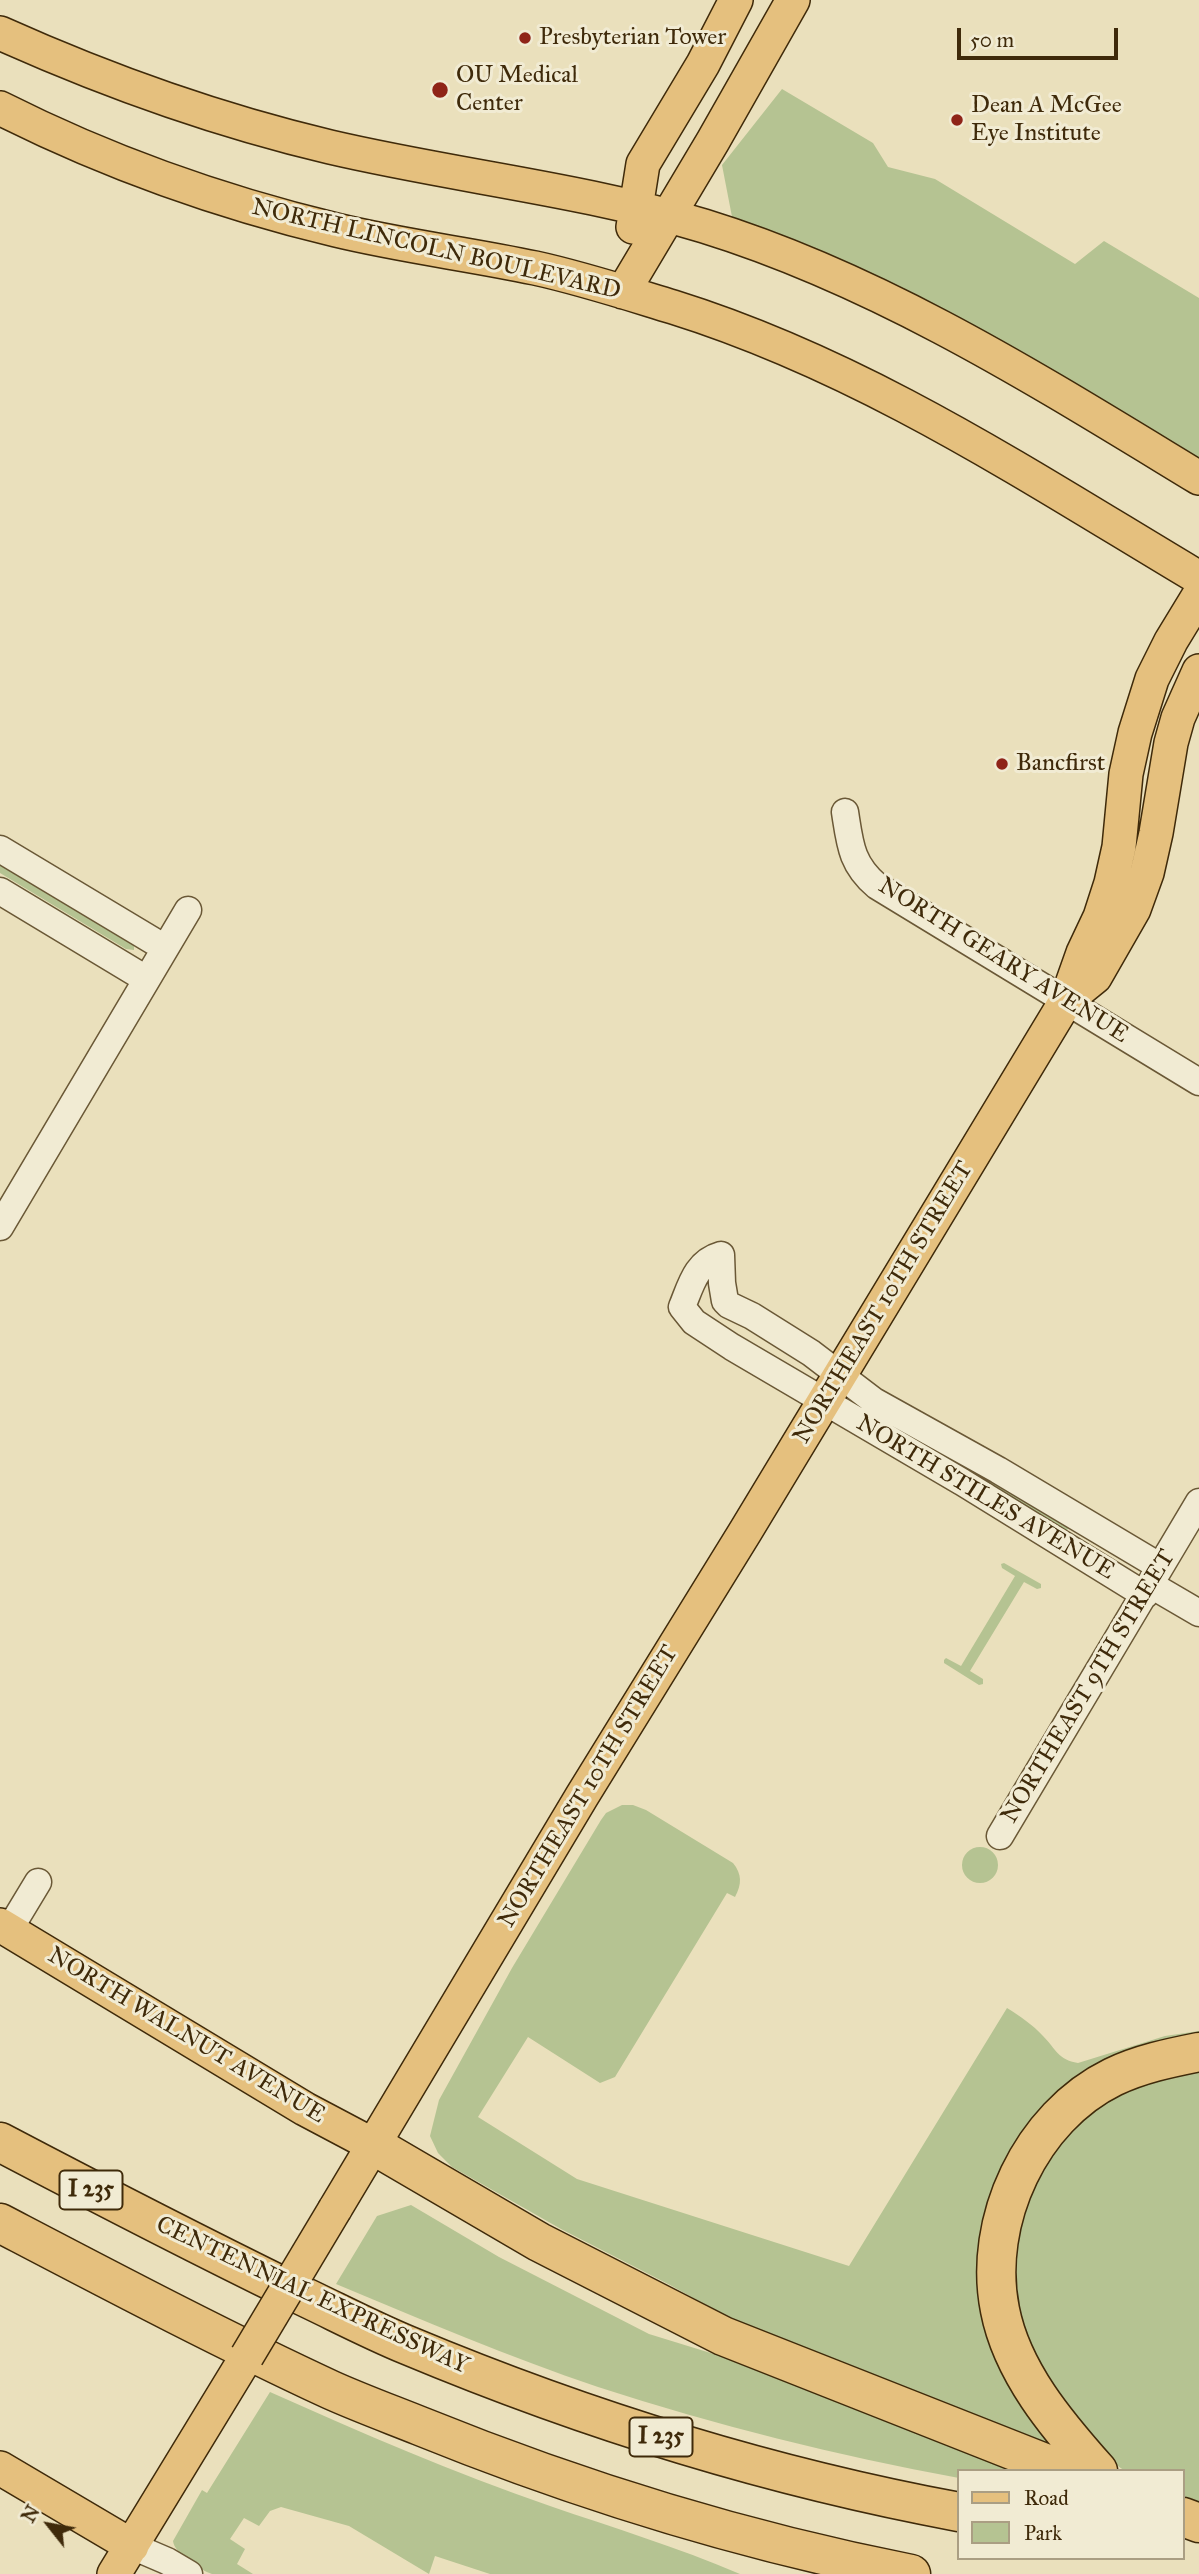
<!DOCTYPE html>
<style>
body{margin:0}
#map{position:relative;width:1199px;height:2574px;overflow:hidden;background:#eae0bc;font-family:"IM FELL Great Primer",serif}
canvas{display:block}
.legend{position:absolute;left:957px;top:2469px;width:228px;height:91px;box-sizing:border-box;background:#f1ebd3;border:2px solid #aa9e83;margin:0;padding:9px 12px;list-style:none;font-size:21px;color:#3f2a0a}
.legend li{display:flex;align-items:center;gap:14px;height:35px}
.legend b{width:35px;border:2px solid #aa9e83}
.north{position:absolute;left:14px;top:2490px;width:70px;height:70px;-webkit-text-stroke:5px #f1ebd3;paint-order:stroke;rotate:301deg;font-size:19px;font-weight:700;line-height:28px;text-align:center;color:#3f2a0a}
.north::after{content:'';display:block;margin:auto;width:24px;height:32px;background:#3f2a0a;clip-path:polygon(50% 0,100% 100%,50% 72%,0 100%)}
.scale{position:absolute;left:957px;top:28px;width:161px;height:32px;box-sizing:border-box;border:4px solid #3f2a0a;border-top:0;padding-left:9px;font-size:21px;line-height:24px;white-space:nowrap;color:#3f2a0a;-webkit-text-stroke:5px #f1ebd3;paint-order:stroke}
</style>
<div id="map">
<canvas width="1199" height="2574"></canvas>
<ul class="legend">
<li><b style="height:9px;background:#e5c07e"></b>Road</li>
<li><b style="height:19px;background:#b5c392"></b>Park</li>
</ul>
<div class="north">N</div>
<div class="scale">50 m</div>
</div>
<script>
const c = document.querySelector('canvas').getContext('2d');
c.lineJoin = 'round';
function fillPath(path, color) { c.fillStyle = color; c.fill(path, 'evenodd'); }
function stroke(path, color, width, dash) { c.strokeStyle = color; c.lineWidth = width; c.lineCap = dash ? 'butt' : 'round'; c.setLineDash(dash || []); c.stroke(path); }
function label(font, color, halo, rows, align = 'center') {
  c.font = font + ' "IM FELL Great Primer",serif'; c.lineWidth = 6; c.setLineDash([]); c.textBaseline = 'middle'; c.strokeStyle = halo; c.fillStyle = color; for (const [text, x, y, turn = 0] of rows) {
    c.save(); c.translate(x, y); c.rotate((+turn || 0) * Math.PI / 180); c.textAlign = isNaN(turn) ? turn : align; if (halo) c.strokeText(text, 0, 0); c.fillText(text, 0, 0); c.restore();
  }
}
fillPath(new Path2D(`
 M782,89L873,143L888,167L935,179L1075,264L1104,241L1199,298V461L733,222L722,165Z
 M0,863L134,944V950L126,949L0,873Z
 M934,1452L992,1476L1071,1527L1064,1532Z
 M1004,1563L1041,1584V1588L1037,1589L1024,1582L970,1671L983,1679V1684L979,1685L944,1663V1660L946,1658L961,1666L1015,1576L1002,1568L1001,1564Z
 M622,1805H633L646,1810L733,1863C742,1874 742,1884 735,1897L727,1893L615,2077L600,2083L528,2037L478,2117L577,2179L849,2266L1007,2008C1020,2016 1033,2025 1043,2036C1056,2049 1058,2060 1078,2063L1165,2036L1199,2031V2040L1139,2053L993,2211L1057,2454L785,2349L670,2285L561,2229L452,2167L438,2153L430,2136L439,2100L512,1968L601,1820L606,1813Z
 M962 1865a18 18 0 1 1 36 0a18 18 0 1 1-36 0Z
 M1199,2065V2511L1183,2505V2471H1125L1115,2464L1057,2403L1017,2323L1011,2248L1046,2152L1107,2096Z
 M411,2205L499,2257L649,2334L821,2387L1035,2471H959V2478C837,2456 716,2425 598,2387C509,2357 422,2320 336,2284L377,2216Z
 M270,2392C362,2433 454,2473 550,2506C614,2528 677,2547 740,2574H490L435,2556L429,2574L349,2526L281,2507L270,2511L259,2526L244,2518L230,2539L245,2549L237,2564L253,2574C241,2574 223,2574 212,2574C200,2570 174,2553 173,2541L202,2490L207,2493Z`), '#b5c392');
const minor = new Path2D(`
 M845,812C850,844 851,864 877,886L1199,1082
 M0,849L165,948
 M0,891L146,979
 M0,1227L188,910
 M1151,1585L1199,1613
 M1145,1595L962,1482L732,1347L694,1322L682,1307C691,1285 696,1262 721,1255L722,1283L725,1301L729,1305L752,1316L811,1353L874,1401L998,1470L1159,1566
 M1000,1836L1199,1502
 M9,1930L38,1882
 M132,2546L167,2561L189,2574`);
const major = new Path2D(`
 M0,33C107,81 216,120 330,147C454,176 582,189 704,226C882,281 1041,382 1199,478
 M0,108C107,162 220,202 336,230C402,246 469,254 535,268C581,278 627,293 673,307C865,367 1028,476 1199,578
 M633,227L643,164L703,64L736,0
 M623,292L713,141L793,0
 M1079,990L1095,977L1134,909L1147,873L1156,833L1171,743L1178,718L1199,671
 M0,1925L305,2109L373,2145
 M335,2209L582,1796L745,1532L1066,1001L1083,953L1100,917L1111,883L1119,847L1126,774L1135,733L1152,679L1171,641L1199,595
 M0,2468L132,2546
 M114,2574L247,2356`);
const highway = new Path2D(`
 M0,2142C97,2193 194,2243 292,2291C331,2309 368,2329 407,2345C584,2419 771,2477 959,2512
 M373,2145L539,2242L723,2336L1065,2471
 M0,2223C109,2280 219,2338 331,2390C360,2403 390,2414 420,2426C578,2490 743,2541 911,2574
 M1098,2471C1057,2425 1012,2372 1000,2310C982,2221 1031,2117 1113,2077C1140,2064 1169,2058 1199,2052
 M1183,2517L1199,2523`);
stroke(minor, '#6a5836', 29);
stroke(major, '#3f2a0a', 36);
stroke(highway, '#3f2a0a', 41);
stroke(minor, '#f1ebd3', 26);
stroke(major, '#e5c07e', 33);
stroke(highway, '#e5c07e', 38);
const majorBridge = new Path2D(`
 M247,2356L335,2209`);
stroke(majorBridge, '#3f2a0a', 36, []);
stroke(majorBridge, '#e5c07e', 33);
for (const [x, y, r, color] of [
 [525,38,7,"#8f2418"],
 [440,90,9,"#8f2418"],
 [957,120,7,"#8f2418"],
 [1002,764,7,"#8f2418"]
]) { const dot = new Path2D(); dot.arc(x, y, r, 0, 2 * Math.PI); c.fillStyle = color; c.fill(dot); stroke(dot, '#f1ebd3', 2.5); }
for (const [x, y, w] of [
 [91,2190,63],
 [661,2437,63]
]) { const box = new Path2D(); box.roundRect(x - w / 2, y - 19.5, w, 39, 5); c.fillStyle = '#f1ebd3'; c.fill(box); stroke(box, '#3f2a0a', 2); }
label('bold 23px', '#3f2a0a', null, [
 ["I 235",91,2190],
 ["I 235",661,2437]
]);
label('24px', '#3f2a0a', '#f1ebd3', [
 ["Presbyterian Tower",539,38],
 ["OU Medical",456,76],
 ["Center",456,104],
 ["Dean A McGee",971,106],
 ["Eye Institute",971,134],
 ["Bancfirst",1016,764]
], 'left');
label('24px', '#3f2a0a', '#f1ebd3', [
 ["NORTH LINCOLN BOULEVARD",436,250,13],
 ["NORTH GEARY AVENUE",1003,961,32],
 ["NORTHEAST 10TH STREET",884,1303,-59],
 ["NORTH STILES AVENUE",985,1498,31],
 ["NORTHEAST 9TH STREET",1089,1687,-59],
 ["NORTHEAST 10TH STREET",589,1787,-59],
 ["NORTH WALNUT AVENUE",186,2036,31],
 ["CENTENNIAL EXPRESSWAY",312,2296,25]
]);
</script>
